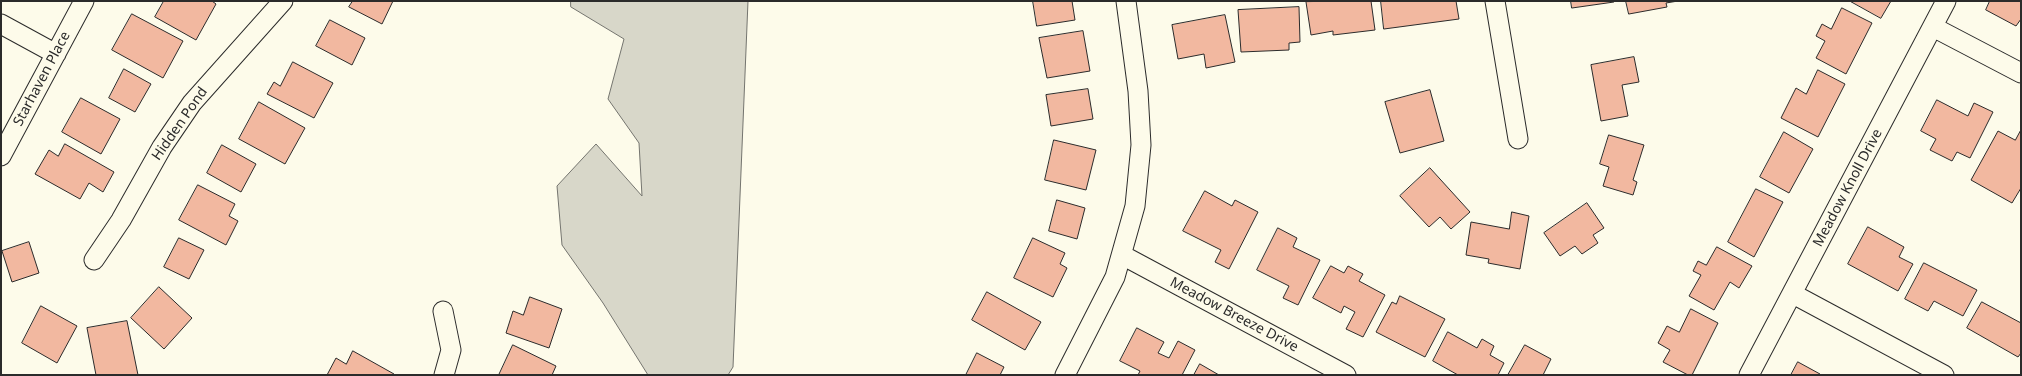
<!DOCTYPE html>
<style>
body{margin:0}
#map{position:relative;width:2022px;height:376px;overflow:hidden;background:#fdfbea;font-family:"Noto Sans",sans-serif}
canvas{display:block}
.frame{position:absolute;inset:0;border:2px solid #2b2b2b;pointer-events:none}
</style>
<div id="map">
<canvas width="2022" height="376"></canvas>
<div class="frame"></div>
</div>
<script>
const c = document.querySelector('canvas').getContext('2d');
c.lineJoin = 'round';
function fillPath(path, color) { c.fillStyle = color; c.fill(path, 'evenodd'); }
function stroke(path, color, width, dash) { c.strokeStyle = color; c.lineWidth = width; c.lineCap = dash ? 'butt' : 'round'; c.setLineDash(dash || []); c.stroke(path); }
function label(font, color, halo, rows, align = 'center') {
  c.font = font + ' "Noto Sans",sans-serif'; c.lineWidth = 4; c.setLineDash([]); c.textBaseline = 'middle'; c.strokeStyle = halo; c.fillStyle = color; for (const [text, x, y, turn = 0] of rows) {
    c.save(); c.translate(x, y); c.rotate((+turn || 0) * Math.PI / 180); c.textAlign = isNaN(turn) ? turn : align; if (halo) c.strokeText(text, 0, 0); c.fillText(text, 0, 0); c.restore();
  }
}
const water = new Path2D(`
 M571,1H748L733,367L728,375H648L603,303L562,245L557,186L596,144L642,196L639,143L608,99L624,39L571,7Z`);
fillPath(water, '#d8d7c9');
stroke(water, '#74746e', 1);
const building = new Path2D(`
 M164,1H212L216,4L196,40L155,17Z
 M353,1H393L382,24L349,7Z
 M1033,1H1072L1075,20L1037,26Z
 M1371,1L1375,30L1333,35V31L1311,35L1306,2Z
 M1381,1H1456L1459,19L1384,29Z
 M1571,1H1614V2L1572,8Z
 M1626,1H1678L1666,3L1667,7L1629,14Z
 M1850,1H1891L1881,18Z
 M1990,1H2021V19L2016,26L1986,10Z
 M1299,7L1300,42L1289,43V50L1241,52L1238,10Z
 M1842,8L1872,23L1846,74L1816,58L1825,41L1816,36L1822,24L1831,29Z
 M132,14L183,41L163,78L112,50Z
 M1225,15L1235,62L1206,68L1204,54L1178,59L1172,25Z
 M330,20L365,38L352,65L316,46Z
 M1083,31L1090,71L1047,78L1039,38Z
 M1634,57L1639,82L1622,85L1628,116L1601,121L1591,65Z
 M293,62L333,83L314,118L267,94L274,82L280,86Z
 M124,69L151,84L135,112L109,98Z
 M1818,70L1845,84L1818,137L1781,118L1796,88L1806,94Z
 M1088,89L1093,119L1051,126L1046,95Z
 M1430,90L1444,141L1400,153L1385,102Z
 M81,98L120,119L101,154L62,132Z
 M1937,100L1968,116L1974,103L1993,112L1970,158L1957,152L1952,161L1930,150L1936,139L1921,131Z
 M259,102L305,128L285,164L239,139Z
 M2021,130V188L2012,203L1971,180L1998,131L2015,140Z
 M1784,132L1813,149L1789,193L1760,177Z
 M1609,135L1644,145L1633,180L1637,182L1633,195L1603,186L1609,167L1600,164Z
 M1054,140L1096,150L1086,190L1045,180Z
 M65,144L114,172L103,192L89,183L80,199L35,174L49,150L58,156Z
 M222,145L256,164L241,192L207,173Z
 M1430,168L1470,212L1451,229L1440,217L1429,227L1400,196Z
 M198,185L235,204L229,216L238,221L226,245L179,220Z
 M1756,189L1783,202L1754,257L1728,242Z
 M1205,191L1232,206L1235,200L1258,212L1229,269L1215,262L1221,250L1183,231Z
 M1057,200L1085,208L1077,239L1049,231Z
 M1587,203L1604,228L1593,235L1598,243L1582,254L1575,246L1560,256L1544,233Z
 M1512,212L1529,216L1520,269L1488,263L1489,259L1466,255L1471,222L1509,229Z
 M1868,227L1904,247L1899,257L1913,264L1898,291L1848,264Z
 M1278,228L1297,238L1293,247L1320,260L1298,305L1283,298L1289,286L1257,270Z
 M179,238L204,250L189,279L164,267Z
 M1033,238L1065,253L1060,264L1067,268L1053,297L1014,278Z
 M29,242L39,273L12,282L2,251Z
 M1717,247L1752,266L1739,288L1730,282L1714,310L1689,296L1701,275L1693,271L1698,261L1706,265Z
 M1924,263L1977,290L1963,316L1934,301L1928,311L1905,299Z
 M1331,266L1344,273L1348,266L1363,274L1359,281L1385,295L1363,337L1346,329L1355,312L1344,306L1341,313L1313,298Z
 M159,287L192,318L164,349L131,318Z
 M987,292L1041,322L1025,350L972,320Z
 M1400,296L1445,319L1425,357L1376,332L1392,302L1396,304Z
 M530,297L562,309L549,348L506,333L513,311L523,315Z
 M1982,302L2021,323V353L2018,357L1967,328Z
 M41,306L77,326L57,363L22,343Z
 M1691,309L1718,323L1692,375H1688L1663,362L1670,350L1658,343L1667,326L1679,332Z
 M127,321L138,375H96L87,328Z
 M1137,328L1164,342L1158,353L1169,358L1178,341L1195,350L1182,375H1138L1140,371L1120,361Z
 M1448,332L1477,348L1482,339L1494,346L1490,355L1504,363L1498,375H1458L1433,361Z
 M513,345L556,366L552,375H499Z
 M1525,345L1551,359L1543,375H1508Z
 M353,351L394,374L393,375H327L336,358L346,364Z
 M977,353L1004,367L1000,375H966Z
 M1798,362L1820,374L1819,375H1791Z
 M1200,364L1219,375H1194Z`);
fillPath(building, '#f2b8a0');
stroke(building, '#2b2b2b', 1);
const minor = new Path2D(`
 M1495,1L1518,139
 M1,24L56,54
 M1933,27L2021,73
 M1,156L84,1
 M1122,255L1346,375
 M94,260L121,220L162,147L192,103L283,1
 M1793,294L1944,375
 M443,311L451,350L444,375
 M1065,375L1115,277L1135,206L1141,145L1138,91L1126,1
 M1749,375L1946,1`);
stroke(minor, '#2b2b2b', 21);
stroke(minor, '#fdfbea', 19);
label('14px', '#2b2b2b', '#fdfbea', [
 ["Starhaven Place",42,79,-62],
 ["Hidden Pond",180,124,-55],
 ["Meadow Knoll Drive",1848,188,-62],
 ["Meadow Breeze Drive",1234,315,28]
]);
</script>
